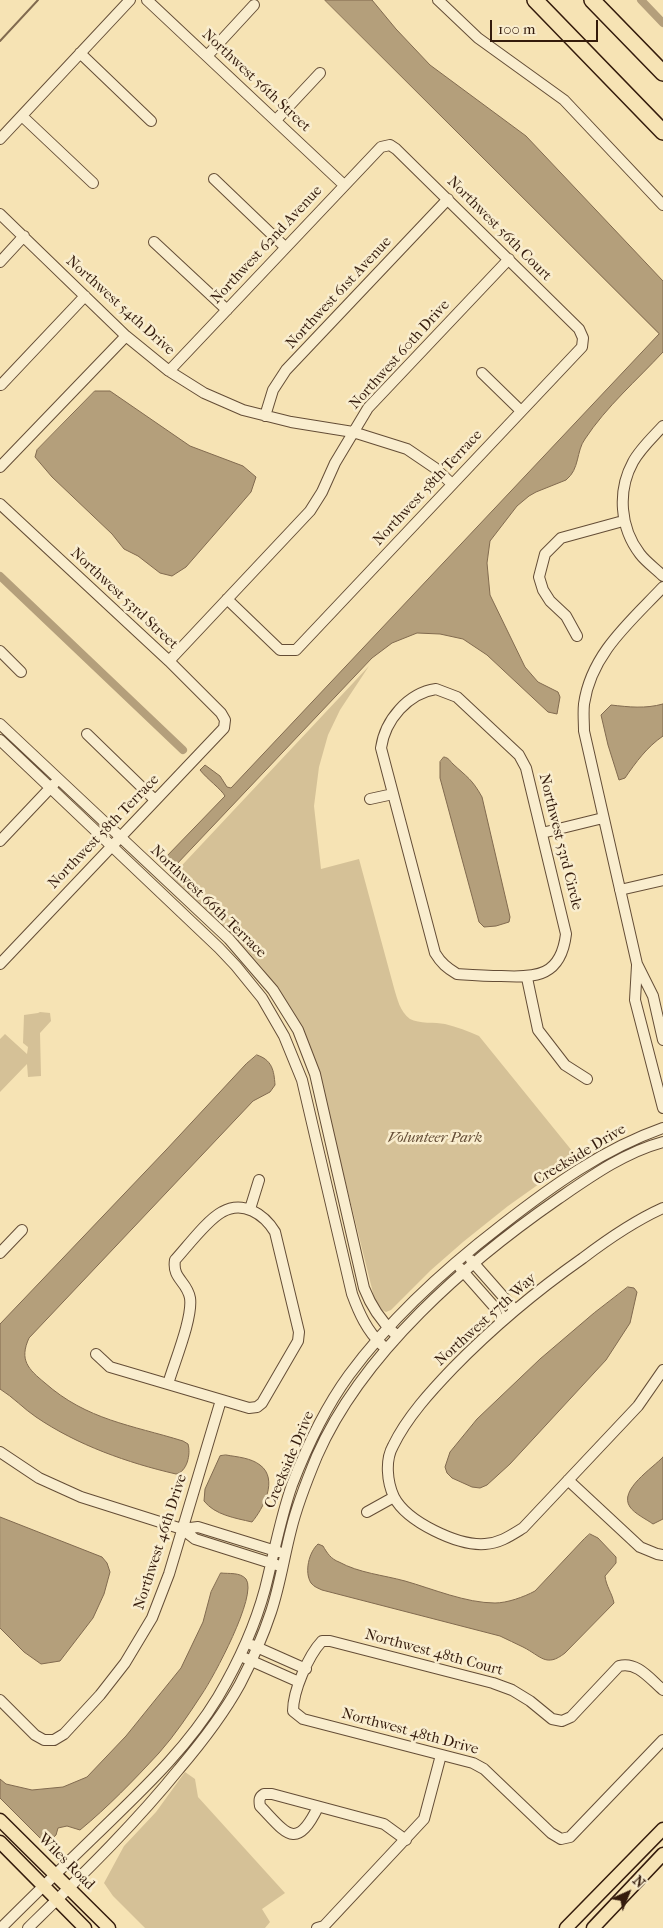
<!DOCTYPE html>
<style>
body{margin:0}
#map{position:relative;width:663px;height:1928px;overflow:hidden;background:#f6e3b4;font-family:"IM FELL French Canon",serif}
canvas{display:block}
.north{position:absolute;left:603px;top:1868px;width:50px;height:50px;-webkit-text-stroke:4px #f9edce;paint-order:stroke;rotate:44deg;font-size:14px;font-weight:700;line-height:20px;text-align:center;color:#341b0c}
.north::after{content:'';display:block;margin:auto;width:18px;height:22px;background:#341b0c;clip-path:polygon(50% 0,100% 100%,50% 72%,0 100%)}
.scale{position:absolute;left:490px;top:20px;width:108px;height:22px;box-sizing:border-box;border:2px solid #341b0c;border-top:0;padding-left:6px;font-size:15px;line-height:18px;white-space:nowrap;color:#341b0c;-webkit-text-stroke:4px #f9edce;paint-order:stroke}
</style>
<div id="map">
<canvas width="663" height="1928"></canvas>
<div class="north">N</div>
<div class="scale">100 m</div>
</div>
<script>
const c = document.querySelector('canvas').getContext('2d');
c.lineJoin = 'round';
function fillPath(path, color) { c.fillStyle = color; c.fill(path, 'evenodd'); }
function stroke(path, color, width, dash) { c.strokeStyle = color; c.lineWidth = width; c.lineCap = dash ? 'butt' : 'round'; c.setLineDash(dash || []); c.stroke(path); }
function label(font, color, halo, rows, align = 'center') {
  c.font = font + ' "IM FELL French Canon",serif'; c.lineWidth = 5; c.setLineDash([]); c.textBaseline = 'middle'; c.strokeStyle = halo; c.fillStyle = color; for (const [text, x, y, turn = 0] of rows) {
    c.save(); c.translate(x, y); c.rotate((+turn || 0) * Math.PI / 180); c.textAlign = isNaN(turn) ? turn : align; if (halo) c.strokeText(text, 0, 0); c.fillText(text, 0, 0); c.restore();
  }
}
fillPath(new Path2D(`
 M369,666L340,710L328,735L319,767L314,806L321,869L359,859L394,988C397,998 400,1012 410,1019C419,1024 435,1022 445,1024C457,1027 468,1031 479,1036L577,1157L508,1206L463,1242L431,1270L391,1310L386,1312L380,1309L375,1301L318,1071L284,1002L264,970L246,949L171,877Z
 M40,1012L50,1013L51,1021L40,1033L41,1076L28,1077L27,1064L0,1092V1039L5,1034L27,1054L28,1047L23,1043L24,1015L38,1013Z
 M185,1772L195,1779L198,1797L285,1893L262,1909L270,1922L265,1928H145L113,1896L104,1883L124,1846L156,1812Z`), '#d5c197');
const water = new Path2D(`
 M325,0H372L396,29L430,65L526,136L663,281V352C637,380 606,407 585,439C576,451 580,469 566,480L536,492L529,496L517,506L490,541L487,563L490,595L525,667L538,682L558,692L560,697L557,714L548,712L487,655L463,639L440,634L417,633L392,643L372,658L175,866L165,858L225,796C221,789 207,779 200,770L205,765L220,776L227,787L231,788L659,334Z
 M95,391H110L190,446L243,466L256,477L251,492L226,521L186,567L172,576L160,573L138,556L124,549L112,534L52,477L35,457L37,450Z
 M663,704V736C647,747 636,762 625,778L619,780L608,745L601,715L611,705C629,707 645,709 663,704Z
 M444,757C449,758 449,760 453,764C467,777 472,779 482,797L510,917L509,922L496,926L484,927L479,922L440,778V762Z
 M257,1055C272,1060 274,1070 275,1085L270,1092L253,1101L29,1338C19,1360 28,1369 45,1383C87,1420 131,1425 183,1441L188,1444C191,1454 187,1472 176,1474C128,1463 77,1445 36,1417C24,1409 13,1397 0,1389V1324L166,1150L246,1064Z
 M628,1287L634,1288L637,1292L630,1323L606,1360L510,1464L487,1485L480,1488L472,1487L452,1478L447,1473L445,1467L450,1452L477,1419L540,1359L594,1313Z
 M226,1455C238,1457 251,1458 260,1465C279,1479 263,1509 252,1522C235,1518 215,1515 204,1501L205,1489L220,1456Z
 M663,1457V1519L653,1524C646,1519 635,1514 630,1507C618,1490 653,1468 663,1457Z
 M0,1517L102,1557L107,1563L110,1572L104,1594L93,1618L60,1661L41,1664L24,1652L0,1628Z
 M590,1534L598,1538L616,1557V1563L605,1576C606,1586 612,1593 614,1603L565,1653C546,1668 541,1656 523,1647C515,1643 508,1640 500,1636L322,1590C318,1588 314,1587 311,1583C304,1572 309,1552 318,1544L323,1546C327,1553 331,1559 339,1562C359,1573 383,1575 405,1581C433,1589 466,1603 495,1603C507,1603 524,1597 535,1591L584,1539Z
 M221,1573C229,1574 240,1572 246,1579C258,1595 213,1678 202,1694C189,1714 175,1735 159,1753C134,1780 108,1807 80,1830L67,1826L58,1828L56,1835L46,1844L0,1798V1779L6,1784L32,1790L63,1787L87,1777L126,1736L181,1668L203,1622L211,1592Z`);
fillPath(water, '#b49f7b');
stroke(water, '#816a4f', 1);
stroke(new Path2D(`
 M0,41L38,0`), '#816a4f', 2);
stroke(new Path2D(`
 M641,0L663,23
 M0,576L183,750`), '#b49f7b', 8);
const minor = new Path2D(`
 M147,0L344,185
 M438,0L478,38L564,100L663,205
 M80,53L151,121
 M207,56L254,5
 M22,116L93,183
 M276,120L320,73
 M0,139L130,0
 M214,179L285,247
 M0,214L126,336L169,371L204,393L243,410L291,422L353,432L407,449L435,468L452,484
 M154,242L227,310
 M0,262L24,236
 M169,371L381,147L390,145L396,149L579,329L583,338L582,347L296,650H280L227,599
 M482,373L521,411
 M1,385L85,296
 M265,416L273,390L286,370L448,199
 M663,426C652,438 640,449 633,462C617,491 620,528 640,554C646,562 656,569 663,576
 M0,467L126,336
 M0,504L169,661L221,713L225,720L224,728L0,964
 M663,587C630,622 591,654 584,704C583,713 584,723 584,731L637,964L653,996L663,1040
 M577,636L566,616L550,601L543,590L539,577L545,554L561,538L623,521
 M0,651L21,672
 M169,661L310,511L322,492L335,463L368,408L509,259
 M436,689L457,697L519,755L526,768L566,934C561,976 537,978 501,976C486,976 472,975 457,974C447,968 441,963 435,953L381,748C385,720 408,693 436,689Z
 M0,724L229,939L273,990L298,1030L315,1074L364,1288C371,1306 380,1320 394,1333
 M87,734L155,800
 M0,740L219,948L236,966L262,998L284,1036L302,1080L352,1294C359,1313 367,1331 382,1345
 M370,799L393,794
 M542,833L603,818
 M0,841L54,784
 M620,890L663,880
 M637,965L635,1000L663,1108
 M527,978L538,1030L565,1065L587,1079
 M663,1208C634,1221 608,1239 583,1258C536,1291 493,1327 453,1368C431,1391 407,1417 393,1446C385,1460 387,1482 394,1497C407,1522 458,1546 485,1544C500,1543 510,1536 523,1528L638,1406L663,1370
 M250,1209L259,1180
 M0,1253L22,1230
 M471,1260L515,1310
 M460,1268L505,1319
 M96,1354L110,1367L249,1408L257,1407L262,1403L298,1341L299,1332L275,1232C264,1214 243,1200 222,1212C207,1220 187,1247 175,1260C172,1279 187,1281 190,1298C193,1318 174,1363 168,1384
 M0,1452L39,1478L81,1497L182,1529L195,1539L277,1565
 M568,1480L640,1547L657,1554L663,1555
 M367,1512L394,1497
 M182,1529L198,1527L279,1552
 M252,1645L306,1669
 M245,1658L299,1682
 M663,1690C650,1679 637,1661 619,1666L571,1717L562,1721L552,1719L530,1701L512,1690L493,1683L330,1641H322C308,1656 293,1691 293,1711L303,1719L473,1763L484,1769L551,1833L561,1839L570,1837L663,1740
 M0,1700L35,1735L44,1740H54L64,1734L100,1695L125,1663L152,1618L169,1574L221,1400
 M318,1807C296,1852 286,1833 260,1806C259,1800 259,1797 264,1794H272L384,1824L406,1840
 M1,1928C33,1896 65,1865 97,1834C141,1791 186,1750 218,1697C238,1663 255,1626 265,1589C274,1554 280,1519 292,1485C307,1446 325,1408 349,1375C391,1318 446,1268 502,1225C552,1186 603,1149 663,1128
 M28,1928C80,1877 133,1826 179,1769C202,1742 223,1715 240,1684C252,1661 263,1636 271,1612C280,1585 284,1557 291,1530C297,1505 307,1480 317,1456C362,1353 467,1262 558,1199C590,1177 625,1152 663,1142
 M317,1928L324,1926L424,1819L441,1755`);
const major = new Path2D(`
 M0,1820L109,1928
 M0,1842L85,1928
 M566,1928L663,1829
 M593,1928L663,1854`);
const highway = new Path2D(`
 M535,0L663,132
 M592,0L663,73`);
stroke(minor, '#644d36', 12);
stroke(major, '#341b0c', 15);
stroke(highway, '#341b0c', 18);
stroke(minor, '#f9edce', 10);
stroke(major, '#f6e3b4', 12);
stroke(highway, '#f6e3b4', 15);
label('15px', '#341b0c', '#f9edce', [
 ["Northwest 56th Street",256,81,43],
 ["Northwest 56th Court",499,229,45],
 ["Northwest 62nd Avenue",267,245,-47],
 ["Northwest 61st Avenue",339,293,-47],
 ["Northwest 54th Drive",120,306,42],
 ["Northwest 60th Drive",400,355,-48],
 ["Northwest 58th Terrace",428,488,-47],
 ["Northwest 53rd Street",124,599,43],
 ["Northwest 58th Terrace",104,832,-46],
 ["Northwest 53rd Circle",560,842,76],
 ["Northwest 66th Terrace",208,902,44],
 ["Creekside Drive",580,1155,-31],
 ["Northwest 57th Way",486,1320,-42],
 ["Creekside Drive",290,1460,-67],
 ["Northwest 46th Drive",161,1542,-72],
 ["Northwest 48th Court",434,1653,15],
 ["Northwest 48th Drive",410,1732,15],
 ["Wiles Road",66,1862,45]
]);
label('italic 15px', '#644d36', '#f9edce', [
 ["Volunteer Park",435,1138]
]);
</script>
